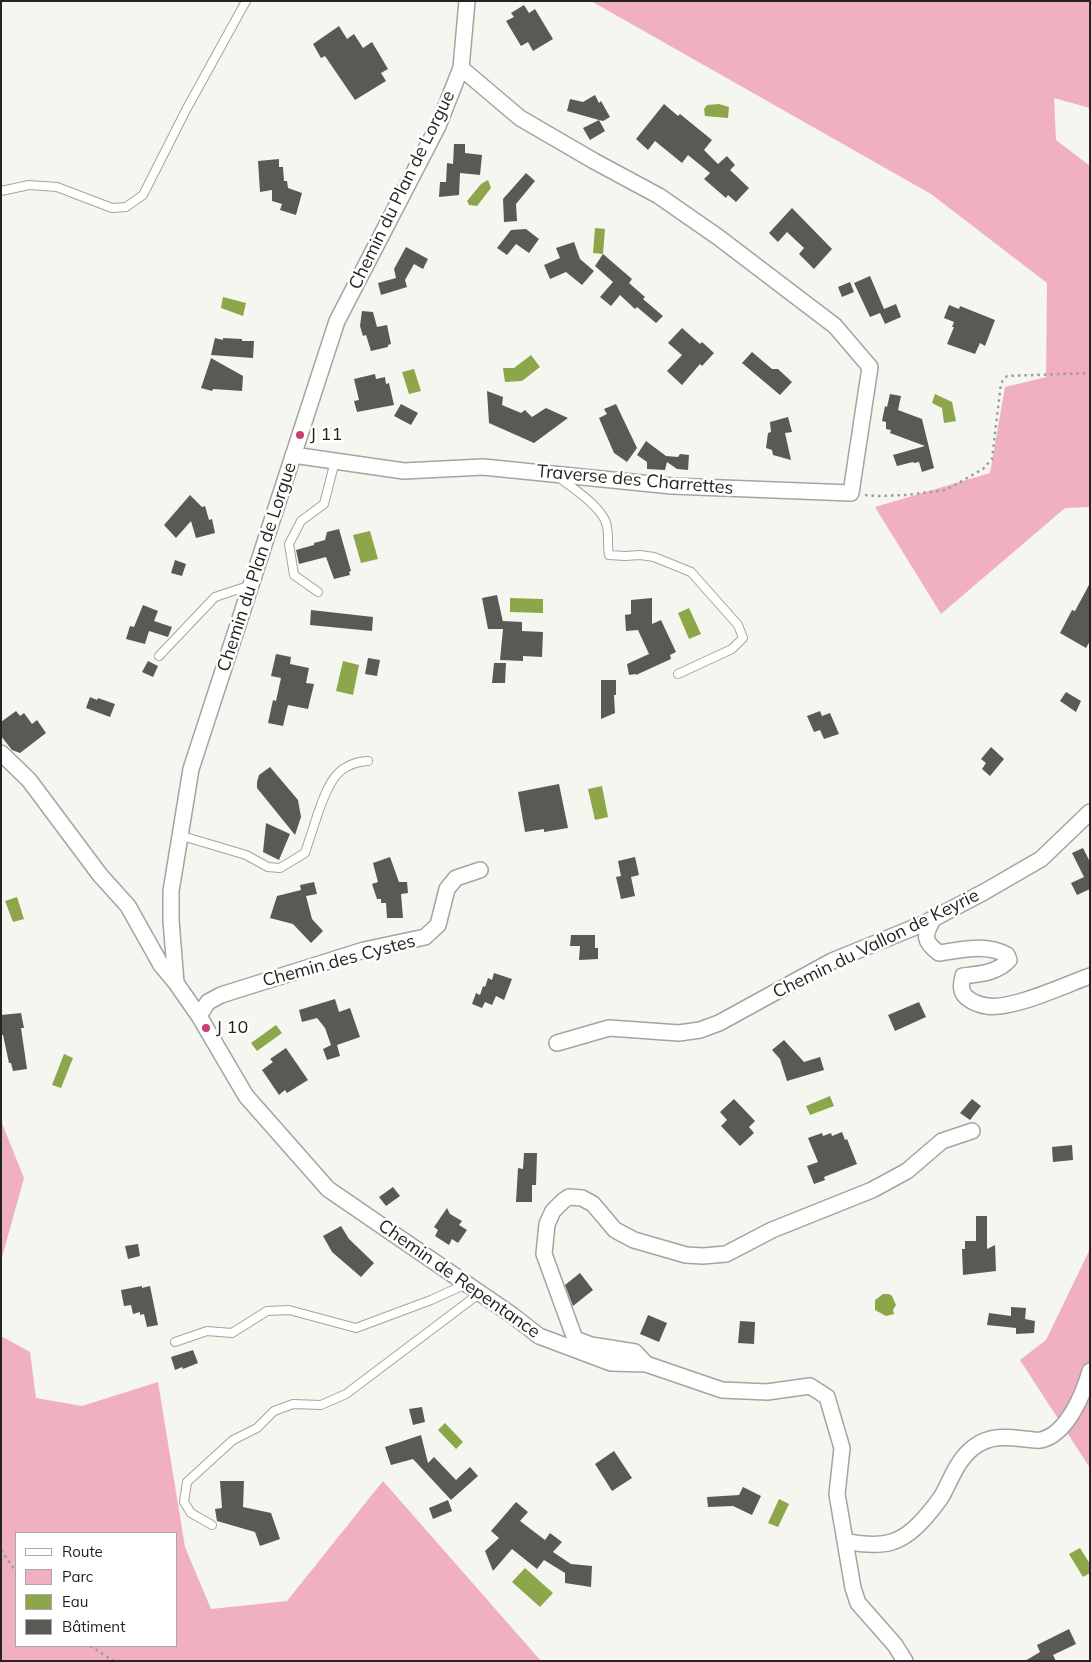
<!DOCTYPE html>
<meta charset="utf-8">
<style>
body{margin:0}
#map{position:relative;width:1091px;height:1662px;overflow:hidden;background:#f4f6ef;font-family:Mulish,sans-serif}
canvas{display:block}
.frame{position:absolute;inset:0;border:2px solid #242523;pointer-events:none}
.legend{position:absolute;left:15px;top:1532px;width:162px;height:115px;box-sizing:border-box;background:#fff;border:1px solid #a7a8a7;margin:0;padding:6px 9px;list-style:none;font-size:15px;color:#242523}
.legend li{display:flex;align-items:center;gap:10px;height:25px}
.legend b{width:25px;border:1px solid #a7a8a7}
</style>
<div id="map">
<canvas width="1091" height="1662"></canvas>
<div class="frame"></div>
<ul class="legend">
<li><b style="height:6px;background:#fff"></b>Route</li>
<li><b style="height:14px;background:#f1b0c2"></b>Parc</li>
<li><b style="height:14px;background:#8ca649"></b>Eau</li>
<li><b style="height:14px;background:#585a53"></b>Bâtiment</li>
</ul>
</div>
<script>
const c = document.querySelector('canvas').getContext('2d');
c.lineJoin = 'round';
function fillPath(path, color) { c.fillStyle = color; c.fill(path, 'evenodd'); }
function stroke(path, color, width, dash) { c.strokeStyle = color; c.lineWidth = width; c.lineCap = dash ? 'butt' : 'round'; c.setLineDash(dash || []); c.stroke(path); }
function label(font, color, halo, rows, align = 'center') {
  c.font = font + ' Mulish,sans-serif'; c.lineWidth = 5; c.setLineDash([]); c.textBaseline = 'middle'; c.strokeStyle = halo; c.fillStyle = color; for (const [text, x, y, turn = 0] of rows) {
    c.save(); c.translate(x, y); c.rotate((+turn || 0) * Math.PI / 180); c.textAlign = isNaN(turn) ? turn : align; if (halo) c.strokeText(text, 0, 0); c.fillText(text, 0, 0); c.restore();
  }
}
fillPath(new Path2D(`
 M591,1H1090V108L1054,98L1056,140L1090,166V507L1065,508L941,614L875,507L990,473L1005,387L1046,377L1047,283L931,194Z
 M1,1121L24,1178L1,1261Z
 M1090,1249V1468L1020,1360L1046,1340Z
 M1,1336L30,1352L36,1398L82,1406L158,1382L185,1547L211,1609L287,1601L383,1481L541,1661H1ZM16,1533H176V1646H16Z`), '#f1b0c2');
fillPath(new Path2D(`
 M719,104L729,107L728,118L705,116L704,109L707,105Z
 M488,180L491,188L477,206L469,205L467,201L481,184Z
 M595,228L605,229L603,254L593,253Z
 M223,297L246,303L243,316L221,308Z
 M531,355L540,367L522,381L505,382L503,368H514Z
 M414,369L421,391L409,394L402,372Z
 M935,394L952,402L956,421L944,423L942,408L932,403Z
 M370,531L378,559L361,563L353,535Z
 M510,598L543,599V613L510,612Z
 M689,608L701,634L689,639L678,613Z
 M343,661L359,665L353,695L336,691Z
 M602,786L608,817L595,820L588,789Z
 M17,897L24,919L13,922L5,901Z
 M276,1025L282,1033L257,1051L251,1043Z
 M64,1054L73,1058L61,1088L52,1085Z
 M830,1096L834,1106L810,1115L806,1106Z
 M883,1294H889L892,1296L896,1305L893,1310L894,1314L886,1316L875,1310V1300Z
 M445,1423L463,1442L456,1449L438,1430Z
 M779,1499L789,1504L778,1527L768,1523Z
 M1080,1548L1090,1564V1573L1083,1577L1069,1554Z
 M525,1568L553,1593L540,1607L512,1582Z`), '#8ca649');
fillPath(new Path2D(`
 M524,5L529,13L535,9L553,39L533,51L528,42L521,46L506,21L514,17L511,13Z
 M339,26L347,39L354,34L363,48L372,42L388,69L381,73L386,81L355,100L325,56L321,58L313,44Z
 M595,95L599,103L601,101L610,117L603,121L599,120L605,131L590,140L583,128L599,120L567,111L570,99L583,102Z
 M664,104L678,116L680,114L712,140L704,150L718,164L727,156L735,165L730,170L749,188L736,202L728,195L726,198L704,179L710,173L688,155L682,163L655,141L648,150L636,139Z
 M454,144H465V153L482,155L480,175L460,173L459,195L439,197L440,182H446L447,163L453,164Z
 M279,159V167H283L284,181H287L288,188L302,193L296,215L280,210L282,204L272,201V190L260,192L258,161Z
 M526,173L535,181L516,204L517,221L504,222L503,199Z
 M792,208L832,249L814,269L799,254L804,248L787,232L778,242L769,233Z
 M526,229L539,239L529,253L516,244L507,255L497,248L511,230Z
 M574,242L580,259L594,271L582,285L566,272L550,279L544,265L560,258L556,248Z
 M406,247L428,259L423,269L414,264L405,280L407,287L381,295L378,283L396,278L394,269Z
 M603,254L632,279L629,283L645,297L643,299L663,316L656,323L637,307L635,309L620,295L611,306L600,297L613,282L595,266Z
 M870,276L884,309L896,304L901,317L885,324L880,313L870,317L854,283Z
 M850,282L854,292L842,297L838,287Z
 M949,305L959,309L960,306L995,320L985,346L980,343L975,354L947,344L954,327H952L954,322L944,318Z
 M362,311L373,312L377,327L387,325L391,344L388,345V347L371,351L366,335L363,336L360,326Z
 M682,328L700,344L702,342L714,353L702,366L700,364L682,385L667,371L682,355L668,343Z
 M215,338L223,340V338L242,339V341H254L253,358L211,355Z
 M752,352L772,369H778L792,382L780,395L742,363Z
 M211,358L243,376L242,391L213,389L212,391L201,388Z
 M375,374L376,379L385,377L386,384L389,383L394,405L357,412L354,401L359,400L354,379Z
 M487,391L503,397L502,405L521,413L525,410L532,417L546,408L568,418L534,443L489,423Z
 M890,394L901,396L898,410L922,419L934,468L922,472L919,462L914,463L913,462L897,466L893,455L925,446L890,433L891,430L886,429V422L882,421L885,406L887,407Z
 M401,404L418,413L411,425L394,416Z
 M616,404L637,448L627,462L614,453L599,418L607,414L604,409Z
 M788,417L792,432L785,433L791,460L773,455L772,450L766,448L768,433L771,432L770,422Z
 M646,441L666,456L678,457L680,454L689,455L688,470L677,469L667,462L665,470L647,469V462L637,455Z
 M190,495L202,507L205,506L209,520L212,519L215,533L196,538L191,521L176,538L164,525Z
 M339,529L351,571L349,572L350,575L334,579L326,557L299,564L296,550L314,545V543L325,540L327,532Z
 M175,560L186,564L182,576L171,573Z
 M1090,583V641L1086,648L1060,633L1072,610L1075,611Z
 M497,595L503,622V621L522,622V631L543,632L542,657L523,656V661L500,660L503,629H488L482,598Z
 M652,598V624L661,620L676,652L670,655L671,659L636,675V674L629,675L627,664L649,654L638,630L626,631L625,615L631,614V600Z
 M143,605L158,611L154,621L172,627L168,637L149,631L145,644L126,639L130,626L134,627Z
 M311,610L373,617L372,631L310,625Z
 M276,654L291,657L290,664L309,668L306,683L314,684L308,709L288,705L283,726L268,723L273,700L276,701L281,678L271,676Z
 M368,658L380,660L377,676L365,674Z
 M148,661L158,666L153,677L142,672Z
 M494,663H506L505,683H492Z
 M601,680H616V695H614L615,713L601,719Z
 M1066,692L1081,701L1076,712L1060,701Z
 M90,697L97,700L98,698L115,704L110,717L86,708Z
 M16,711L20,716L24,713L32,724L37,720L46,733L20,753L12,750L1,736V722Z
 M820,711L822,716L830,713L839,734L824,739L820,730L814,732L807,716Z
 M991,747L1004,759L990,776L982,769L986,763L981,759Z
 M270,767L298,800L301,817L295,835L257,788V782L259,775Z
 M559,784L568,828L544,832V829L525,832L518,792Z
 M266,823L290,834L279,860L263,852Z
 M1083,848L1090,862V889L1077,895L1071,883L1084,877L1072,853Z
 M390,857L399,882H407L408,893L401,894L403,918H387L386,903H381V899H377L372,884L378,882L373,863Z
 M635,857L639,875L631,877L635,896L621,899L616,877L621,876L618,861Z
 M314,882L317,894L306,896L312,919L323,931L311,943L293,924L270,918L277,896L301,890L300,885Z
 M571,935H595V948H598V959L579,960L580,946H570Z
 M494,973L512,979L504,1000L496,996L492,1005L485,1002L482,1008L472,1004L476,993L480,995L483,986L485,987L488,978L492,980Z
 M335,999L339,1012L350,1008L360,1037L337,1045L340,1056L327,1060L323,1049L331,1045L325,1028L317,1018L302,1022L299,1010Z
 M919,1002L926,1017L895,1031L888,1015Z
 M21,1013L24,1028H21L27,1069L13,1071L11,1063H9L3,1035H1V1015Z
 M784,1040L804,1062L820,1057L824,1070L787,1081L780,1059L772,1050Z
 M286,1048L308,1080L287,1093L285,1090L279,1095L262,1070L273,1062L270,1059Z
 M734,1099L755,1121L749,1127L754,1133L740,1146L721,1126L727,1120L720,1112Z
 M972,1099L981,1106L970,1120L960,1113Z
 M842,1132L845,1140L847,1139L857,1164L824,1177L825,1180L814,1184L807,1166L818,1162L808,1138L822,1133L823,1136L831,1133L832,1136Z
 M1072,1145L1073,1160L1053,1162L1052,1147Z
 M524,1153H537L536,1185H532V1202H516L518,1168L523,1169Z
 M393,1187L400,1196L386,1206L379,1197Z
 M447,1208L450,1214L462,1221L459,1225L467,1230L458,1243L452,1239L449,1245L435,1236L438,1230L434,1227Z
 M976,1216H987V1249L995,1245L996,1271L963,1275L962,1249H965V1241H976Z
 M341,1226L349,1239L374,1263L361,1277L332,1252L323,1236Z
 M138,1244L140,1256L128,1259L125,1246Z
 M580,1273L593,1290L573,1306L565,1285Z
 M142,1286V1288L150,1286L158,1325L147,1327L144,1314L140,1315V1312L133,1314L131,1305L124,1306L121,1290Z
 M1011,1307L1026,1308L1025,1319L1035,1321L1034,1333L1016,1334V1328L987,1325L989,1313L1011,1316Z
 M648,1315L667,1323L659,1342L640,1334Z
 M740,1321L755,1322L754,1344L738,1343Z
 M193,1350L198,1363L183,1369L182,1367L175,1370L171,1357Z
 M422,1407L425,1422L413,1425L409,1409Z
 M421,1435L428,1463L434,1457L456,1480L470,1467L478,1476L451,1500L413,1459L391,1465L385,1447Z
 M614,1451L632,1478L612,1491L595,1464Z
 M220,1481H244L243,1507L271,1513L280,1539L260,1546L255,1532L217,1521L215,1509L222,1508Z
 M743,1487L761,1496L752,1515L733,1506L708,1507L707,1497L739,1495Z
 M448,1500L452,1511L433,1519L429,1508Z
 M516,1502L528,1512L520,1521L545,1540L550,1533L562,1542L553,1552L571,1564L592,1566L591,1587L565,1583V1573L544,1560L537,1569L512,1549L493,1571L485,1551L499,1538L491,1531Z
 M1069,1629L1076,1644L1053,1655L1056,1661H1025L1040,1652L1037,1645Z`), '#585a53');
const service = new Path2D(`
 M1,191L29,185L57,187L112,208L126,207L143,195L186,110L246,1
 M558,477C572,487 605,509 607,527C609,536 607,545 609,555L625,556L640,555L654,557L691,572L738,625L743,638L732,649L678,674
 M318,592L294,575L289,544L301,521L324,504L335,461
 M159,656L215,597L251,585
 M179,835L246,855L268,867L280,868L305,853C309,840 314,826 318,813C328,786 335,763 368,761
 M175,1342L207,1331L232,1333L267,1311L289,1310L356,1328L431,1300L466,1284
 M212,1525L191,1513L184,1502L187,1482L233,1440L257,1428L274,1411L293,1404L321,1405L346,1394L480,1293`);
const minor = new Path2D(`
 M293,455L404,471L483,467L672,486L851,493L870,367L835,326L718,237L659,196L594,161L520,118L461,68
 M1,753L29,780L100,875L128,906L161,965L176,983L199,1016L246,1096L328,1189L512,1315L539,1336L611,1363L646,1364L722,1390L767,1392L810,1386L827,1397L842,1448L837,1494L853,1588L858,1603L895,1645L905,1661
 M933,919C924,936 923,941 939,953C961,950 986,943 1007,955L1009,960C997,973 980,974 963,976C961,984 960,991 966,997C972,1002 979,1005 987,1006C1012,1010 1065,985 1090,976
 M176,983L171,920V891L191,769L337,321L438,126L461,68L467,1
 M199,1016L208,1002L221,995L364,950L425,937L438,925L447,889L456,878L480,870
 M557,1043L609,1028L679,1033L700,1030L719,1023L832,961L925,923L984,892L1041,859L1090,812
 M646,1364L635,1352L591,1345L575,1339L544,1254L547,1224L553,1211L563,1201L569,1197L582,1198L593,1204L615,1230L634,1240L686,1255L703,1256L726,1254L772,1230L872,1190L907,1171L942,1141L972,1131
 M845,1541C884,1549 903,1545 929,1513C934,1507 939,1501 943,1494C952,1477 958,1459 974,1447C990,1435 1006,1437 1025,1439C1030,1439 1036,1441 1041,1440C1067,1434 1083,1395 1090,1371`);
stroke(service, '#a3a59e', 10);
stroke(minor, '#a3a59e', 18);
stroke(new Path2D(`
 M865,495L877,496L906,495L946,490L983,469L992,459L1001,383L1007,376L1090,373
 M1,1550L16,1572
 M90,1646L114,1661`), '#9c9d99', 2.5, [2.5, 4]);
stroke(service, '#fff', 8);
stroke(minor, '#fff', 15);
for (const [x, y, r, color] of [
 [300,435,5,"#ca3f74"],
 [206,1028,5,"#ca3f74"]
]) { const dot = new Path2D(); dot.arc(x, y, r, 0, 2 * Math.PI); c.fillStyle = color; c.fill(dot); stroke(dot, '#fff', 2); }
label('18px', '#242523', '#fff', [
 ["Chemin du Plan de Lorgue",402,190,-64],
 ["Traverse des Charrettes",635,480,5],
 ["Chemin du Plan de Lorgue",257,567,-72],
 ["Chemin du Vallon de Keyrie",876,944,-26],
 ["Chemin des Cystes",339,961,-15],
 ["Chemin de Repentance",459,1279,35]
]);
label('18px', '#242523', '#fff', [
 ["J 11",310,435],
 ["J 10",216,1028]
], 'left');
</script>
